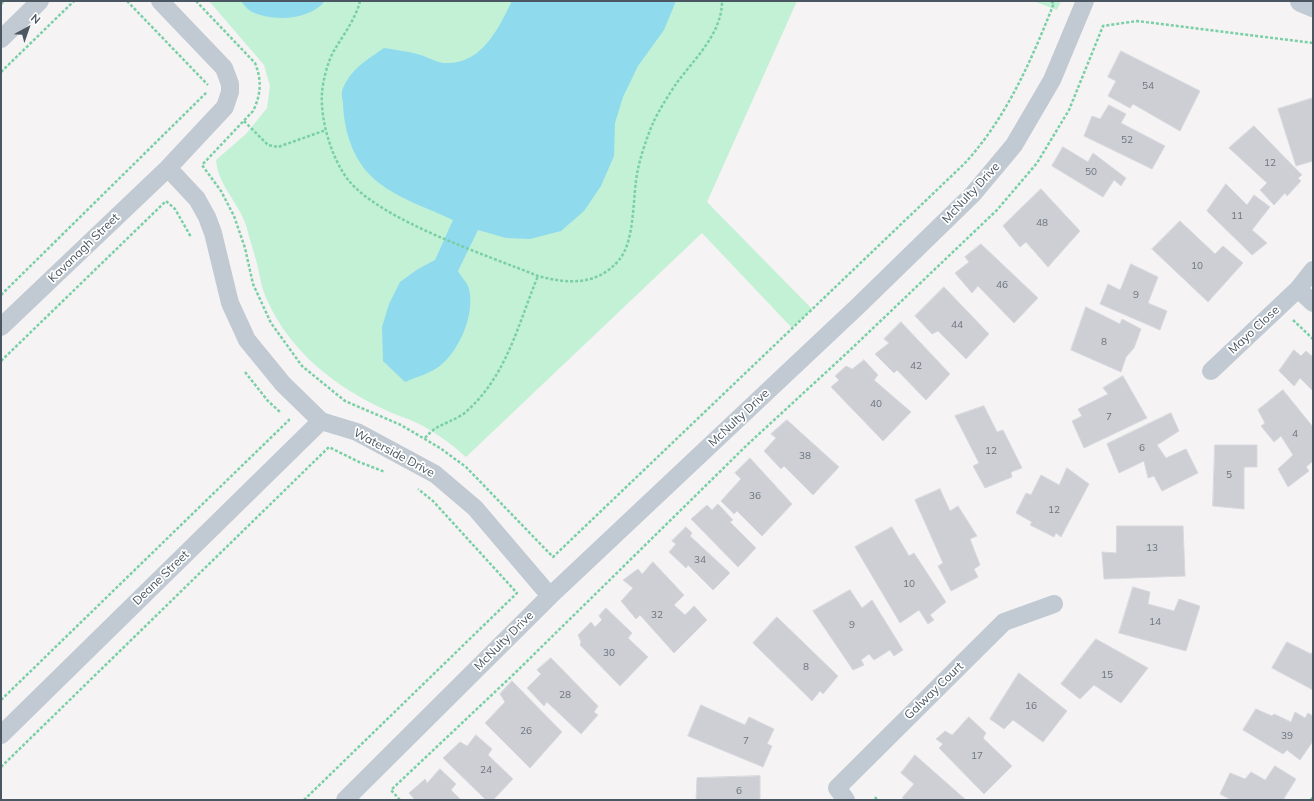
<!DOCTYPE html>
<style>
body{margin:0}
#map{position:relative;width:1314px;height:801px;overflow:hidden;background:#f5f3f3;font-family:Mulish,sans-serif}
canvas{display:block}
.frame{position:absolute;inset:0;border:2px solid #4a5661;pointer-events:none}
.north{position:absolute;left:8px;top:8px;width:40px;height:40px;-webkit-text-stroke:3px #fff;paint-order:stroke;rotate:40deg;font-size:11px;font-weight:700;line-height:16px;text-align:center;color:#4a5661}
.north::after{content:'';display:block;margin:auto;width:14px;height:18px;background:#4a5661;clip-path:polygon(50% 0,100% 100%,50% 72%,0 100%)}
</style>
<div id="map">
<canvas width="1314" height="801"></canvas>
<div class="frame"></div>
<div class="north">N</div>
</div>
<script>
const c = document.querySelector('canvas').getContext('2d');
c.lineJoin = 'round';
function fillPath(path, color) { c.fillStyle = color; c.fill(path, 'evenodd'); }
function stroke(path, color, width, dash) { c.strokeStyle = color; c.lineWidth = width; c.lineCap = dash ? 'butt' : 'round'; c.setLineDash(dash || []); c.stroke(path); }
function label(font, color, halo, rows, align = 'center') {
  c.font = font + ' Mulish,sans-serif'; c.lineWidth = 3.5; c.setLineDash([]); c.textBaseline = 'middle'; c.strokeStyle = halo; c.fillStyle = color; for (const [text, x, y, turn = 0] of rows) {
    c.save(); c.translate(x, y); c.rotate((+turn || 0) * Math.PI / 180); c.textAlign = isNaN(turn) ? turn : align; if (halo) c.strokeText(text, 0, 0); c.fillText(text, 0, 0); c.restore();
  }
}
fillPath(new Path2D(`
 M209,1H797L707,202L812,309L792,328L702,233L466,457C448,441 430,428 408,419C397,415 387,411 377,406C327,381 283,344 263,290C260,280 259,270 256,260C253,249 249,237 246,225C238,202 218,185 216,160L246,134L267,108L270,86L264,65Z
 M1033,1H1061L1057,10Z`), '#c3f1d5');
fillPath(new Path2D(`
 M241,1H325C310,20 274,22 252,12C248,10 244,5 241,1Z
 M512,1H676L664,30L638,66L623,97L615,123L614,156L601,186L584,211L561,231L530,239L506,238L478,230L458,271C461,277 468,283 469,289C475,314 460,349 441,365C432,373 416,377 405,382L383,361L382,327L389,304L400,282L418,269L435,260L453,220C428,208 401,200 379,183C354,164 344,133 343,103C342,98 341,92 343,88C352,68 367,60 384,48C395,50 407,51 417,54C426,56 435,62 444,63C482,65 498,29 512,1Z`), '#90daee');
const building = new Path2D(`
 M1121,51L1200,91L1180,131L1133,104L1130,108L1108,96L1116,81L1108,77Z
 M1313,98V161L1296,166L1278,109Z
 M1109,105L1126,114L1121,123L1165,146L1152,169L1084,136L1092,116L1100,119Z
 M1254,126L1302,175L1298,178L1301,181L1287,196L1285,193L1274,205L1260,190L1267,183L1229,148Z
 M1063,147L1088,162L1093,153L1126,178L1121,186L1114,180L1103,197L1052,166Z
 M1226,184L1247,205L1254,195L1270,207L1252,230L1267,243L1252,255L1207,211Z
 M1041,189L1080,231L1048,267L1026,242L1020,247L1003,226Z
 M1180,221L1215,254L1223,246L1243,263L1208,302L1152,249Z
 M981,244L1038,298L1014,323L978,286L972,293L955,273L969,262L965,257Z
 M1131,264L1158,277L1148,303L1167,311L1160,330L1100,304L1108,284L1120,290Z
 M944,287L989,334L966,359L938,331L932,334L915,316Z
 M1086,307L1120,324L1122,319L1141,329L1134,348L1126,357L1121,372L1071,350Z
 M901,322L950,374L926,400L897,370L894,373L875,354L889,343L884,339Z
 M1294,350L1301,356L1306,351L1313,357V391L1300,378L1294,386L1279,371Z
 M864,360L878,375L874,380L911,412L883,441L831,387L839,380L835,376L846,366L852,369Z
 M1123,376L1147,418L1084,448L1072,421L1082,416L1078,409L1108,394L1103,388Z
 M1283,390L1313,427V461L1306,467L1309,471L1288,487L1278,469L1293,455L1281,436L1274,442L1261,426L1265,423L1258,410Z
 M984,406L997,432L1003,430L1022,468L1011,472L1012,477L985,488L973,466L979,463L955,416Z
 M1171,413L1179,431L1157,445L1166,458L1186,449L1198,473L1162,491L1154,476L1148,478L1144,461L1119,473L1107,444Z
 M787,420L839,467L813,495L784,466L781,469L764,451L776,438L771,434Z
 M1215,445H1257V467H1244V509L1213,506Z
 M750,458L792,504L762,536L737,511L734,514L721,501L741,479L735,473Z
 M1067,468L1089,484L1061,537L1056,533L1054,537L1030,525L1032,522L1016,513L1026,493L1031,495L1041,475L1059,485Z
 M940,489L950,511L958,506L977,536L970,539L980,565L974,569L978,577L951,591L938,566L943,563L915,500Z
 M718,504L733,520L730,522L756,548L738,567L691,519L707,505L712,510Z
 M1117,526H1183L1185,576L1104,579L1102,552L1116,553Z
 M686,527L692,533L690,536L730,573L713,590L688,565L686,568L669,552L676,544L672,541Z
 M892,527L909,556L914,553L946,602L930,615L934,620L928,624L919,610L900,623L855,547Z
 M653,562L684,595L674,605L685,615L694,606L707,620L674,653L640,615L636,619L621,601L633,588L623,580L638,569L642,574Z
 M1133,587L1150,592L1148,604L1174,611L1179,599L1200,606L1186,651L1119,633Z
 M850,590L862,608L872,600L903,650L894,656L890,650L874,660L869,654L861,660L864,665L853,670L813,611Z
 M606,608L632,633L628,638L648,657L620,686L580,645L581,642L578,635L591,622L595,627L602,620L599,616Z
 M777,617L838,676L823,694L820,691L812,701L753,643Z
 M1096,639L1148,668L1121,703L1094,685L1080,699L1061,684Z
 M1287,642L1311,654L1313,651V690L1272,668Z
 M551,658L598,706L594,712L598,715L581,734L547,702L544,706L527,688L541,674L537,670Z
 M1019,673L1067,711L1043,742L1013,720L1004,729L990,719Z
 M512,681L562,732L530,768L485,723L505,702L500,694Z
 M701,705L745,725L749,717L774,729L767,744L772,746L763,767L688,736Z
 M1256,709L1272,716L1274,714L1291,722L1295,712L1305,718L1308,713L1313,716V741L1300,760L1287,750L1283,754L1243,730Z
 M969,717L986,733L983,738L1012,766L984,794L939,748L943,744L936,739L945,731L952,735Z
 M476,735L492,749L488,755L513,779L493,800H486L443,758L460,742L467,746Z
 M915,755L966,800H905L902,798L914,784L901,773Z
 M1275,766L1296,779L1283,800H1231L1220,794L1230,773L1245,779L1251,772L1265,780Z
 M440,769L456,784L451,790L461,800H415L409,793L425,779L427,783Z
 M760,776V800H696L697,778Z`);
fillPath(building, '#cdcfd5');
stroke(building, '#d7d9de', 1);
stroke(new Path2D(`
 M127,1L208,85
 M196,1L255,63C262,80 261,95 253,111L202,165L221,191L234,216L245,248L253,284L271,323L302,366L345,401L401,425L440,448L466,467L553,557L964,164C1006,119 1032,59 1054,3L1050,1
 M360,1C356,18 344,34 335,49C328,60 323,80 322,93C320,120 332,160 349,181C384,222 487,255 538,276C568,284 597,286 619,260C636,240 632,195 638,169C640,158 648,134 653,123C658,112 669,94 676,84C694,59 722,34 722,1
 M1,4L4,1
 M1,72L74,1
 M244,121L268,145L278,147L326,130
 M1,295L207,92
 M1293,320L1313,339
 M1,361L166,201L175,209L191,237
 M245,372L268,401L280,412
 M425,438C437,424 445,425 460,416C466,413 471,407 476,402C509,367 520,319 538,276
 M1,700L289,420L288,419
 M1,767L329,447L359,462L385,472
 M875,797L877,800
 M304,800L517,593L433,501L418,489
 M400,800L391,790L515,673L747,445L848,352L997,210L1037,163L1069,110L1103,26L1137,21L1313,43
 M1311,800L1313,797`), '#7ad0a6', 2.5, [3, 2]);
stroke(new Path2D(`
 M1,39L40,1
 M168,168L197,199L207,217L213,233L230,303L247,340L283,384L321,421L357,432L435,474L475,508L550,596
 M1298,289L1313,303
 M1,327L168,168L225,107L230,92V84L224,68L160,1
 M1211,371L1298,289L1313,270
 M1,735L321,421
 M345,800L550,596L857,307L973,194L1014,145L1052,80L1085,1
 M846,800L837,788L1004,622L1054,604`), '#c1cad2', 18);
stroke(new Path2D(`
 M1301,1L1313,6`), '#c1cbd6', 22);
label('10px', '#6b747e', null, [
 ["54",1148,86],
 ["52",1127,140],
 ["12",1270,163],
 ["50",1091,172],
 ["11",1237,216],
 ["48",1042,223],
 ["10",1197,266],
 ["46",1002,285],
 ["9",1136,295],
 ["44",957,325],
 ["8",1104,342],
 ["42",916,366],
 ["40",876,404],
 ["7",1109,417],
 ["4",1295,434],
 ["6",1142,448],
 ["12",991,451],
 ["38",805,456],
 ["5",1229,475],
 ["36",755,496],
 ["12",1054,510],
 ["13",1152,548],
 ["34",700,560],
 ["10",909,584],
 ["32",657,615],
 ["14",1155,622],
 ["9",852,625],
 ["30",609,653],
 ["8",806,667],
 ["15",1107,675],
 ["28",565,695],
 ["16",1031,706],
 ["26",526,731],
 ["39",1287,736],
 ["7",746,741],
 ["17",977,756],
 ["24",486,770],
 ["6",739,791]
]);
label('12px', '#4a5661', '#fff', [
 ["McNulty Drive",971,193,-47],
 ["Kavanagh Street",84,248,-44],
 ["Mayo Close",1254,330,-43],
 ["McNulty Drive",739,418,-43],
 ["Waterside Drive",394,453,28],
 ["Deane Street",161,578,-44],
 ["McNulty Drive",504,641,-45],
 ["Galway Court",934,691,-44]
]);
</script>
